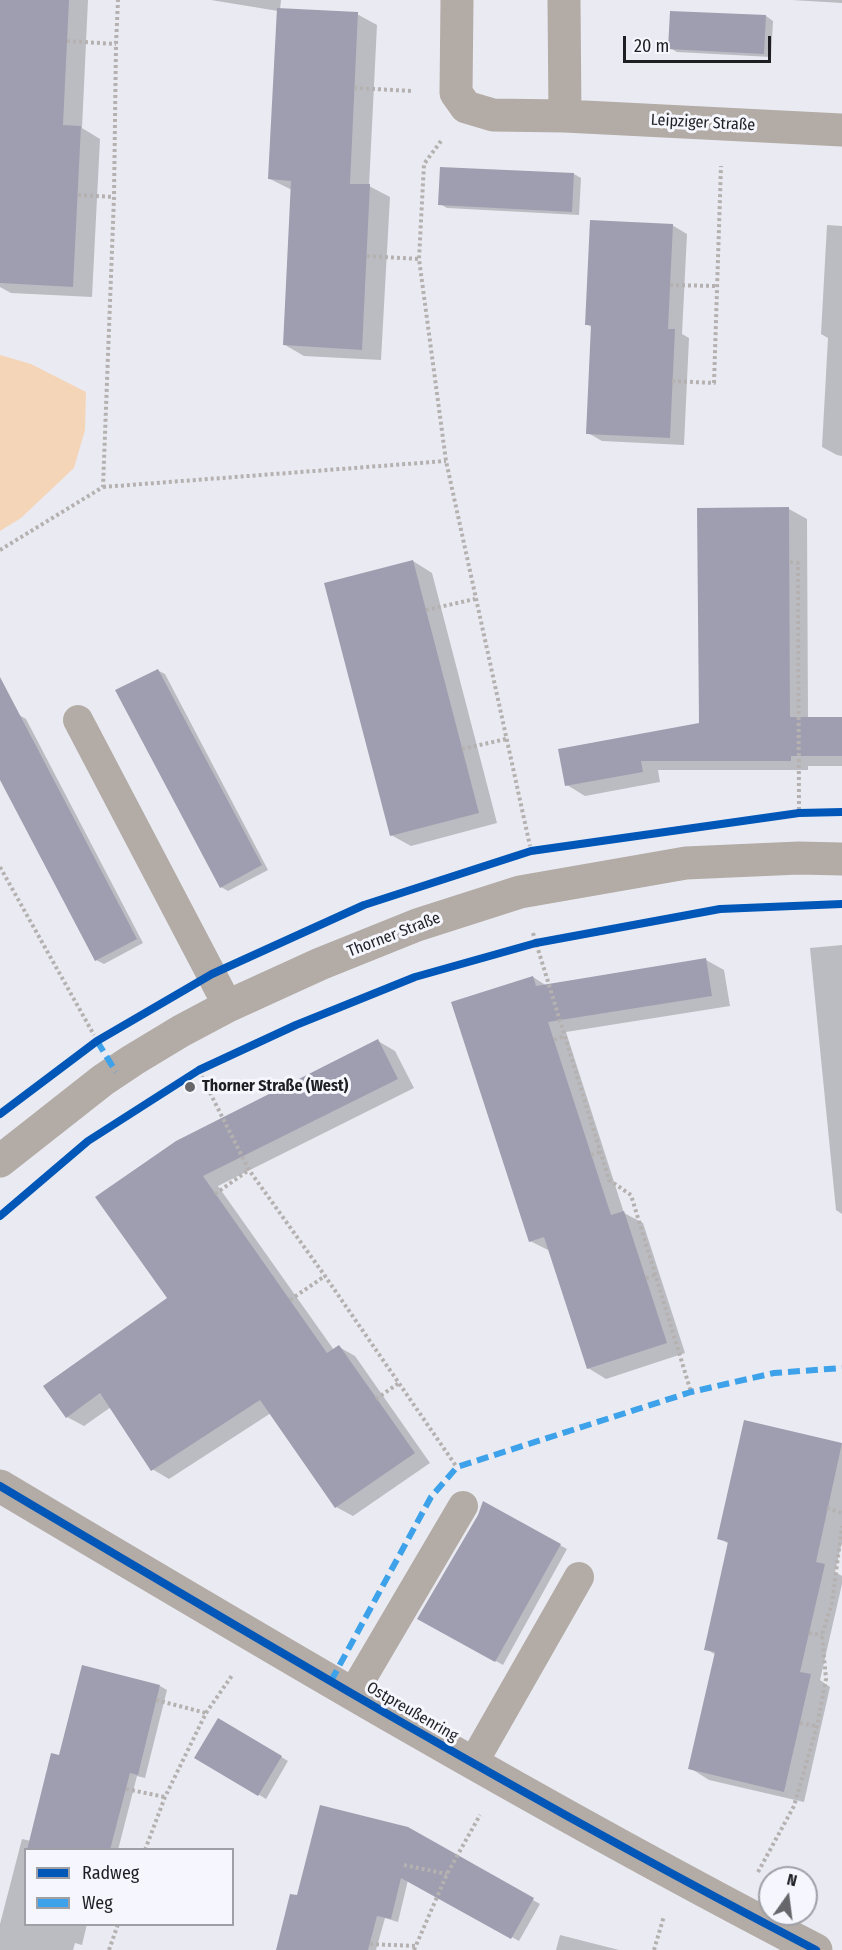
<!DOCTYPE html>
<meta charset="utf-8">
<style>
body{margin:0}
#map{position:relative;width:842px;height:1950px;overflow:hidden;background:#eaebf2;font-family:"Fira Sans Condensed",sans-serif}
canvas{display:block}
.legend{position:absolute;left:24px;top:1848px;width:210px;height:78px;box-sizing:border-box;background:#f5f6fe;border:2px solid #9fa0a6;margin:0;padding:8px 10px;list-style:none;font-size:18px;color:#1f1f23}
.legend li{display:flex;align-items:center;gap:12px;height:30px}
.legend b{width:30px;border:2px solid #9fa0a6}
.north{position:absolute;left:758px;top:1866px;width:60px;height:60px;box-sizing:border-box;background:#f5f6fe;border:2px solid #9fa0a6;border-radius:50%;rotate:14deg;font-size:16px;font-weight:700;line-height:24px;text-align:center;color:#1f1f23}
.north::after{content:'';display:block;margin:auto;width:21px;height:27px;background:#66666b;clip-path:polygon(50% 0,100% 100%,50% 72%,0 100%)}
.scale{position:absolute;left:623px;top:36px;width:148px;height:27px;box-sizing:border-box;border:3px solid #1f1f23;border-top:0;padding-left:8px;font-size:18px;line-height:21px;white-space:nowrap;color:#1f1f23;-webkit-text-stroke:4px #f5f6fe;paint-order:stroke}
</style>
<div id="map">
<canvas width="842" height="1950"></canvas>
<ul class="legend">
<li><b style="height:8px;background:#0057b8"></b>Radweg</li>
<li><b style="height:8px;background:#3da2ea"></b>Weg</li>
</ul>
<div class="north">N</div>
<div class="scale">20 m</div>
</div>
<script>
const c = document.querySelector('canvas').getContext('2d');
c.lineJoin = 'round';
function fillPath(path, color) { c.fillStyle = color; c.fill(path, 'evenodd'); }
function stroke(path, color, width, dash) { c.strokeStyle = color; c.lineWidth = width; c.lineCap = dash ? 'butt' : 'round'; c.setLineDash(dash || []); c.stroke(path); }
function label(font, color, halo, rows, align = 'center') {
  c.font = font + ' "Fira Sans Condensed",sans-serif'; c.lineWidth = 6; c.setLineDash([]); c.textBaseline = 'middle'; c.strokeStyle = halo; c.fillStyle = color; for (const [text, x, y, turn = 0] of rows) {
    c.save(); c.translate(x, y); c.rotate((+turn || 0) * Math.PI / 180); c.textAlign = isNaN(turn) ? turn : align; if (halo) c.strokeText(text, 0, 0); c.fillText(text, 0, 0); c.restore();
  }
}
fillPath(new Path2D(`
 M0,355L31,364L86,392L85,430L74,468L21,518L0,531Z`), '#f4d5b8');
fillPath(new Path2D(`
 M0,0H88L82,128L100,139L92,297L11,293L0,287Z
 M211,0H281L280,10L357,14L377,25L369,186L390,197L381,360L304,356L285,345L292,190L270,179L278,11Z
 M792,0H842V3Z
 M766,16L773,21L771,57L677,52L670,48Z
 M574,174L581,178L579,215L447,208L440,204Z
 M672,225L687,234L682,334L689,338L684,445L602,441L588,433L593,328L586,324Z
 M827,225L842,226V456L837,455L822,447L828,338L821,334Z
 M789,509L807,519L808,718H842V766H808V770H658L660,782L585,796L567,785L700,725Z
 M413,561L432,573L497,823L411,846L391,835Z
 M157,670L165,674L268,870L228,891L221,887Z
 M19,715L26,719L143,943L104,964L96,960L0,777V725Z
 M842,945V1214L836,1210L810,948Z
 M706,960L724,970L730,1006L566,1032L624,1213L643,1223L685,1353L606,1379L588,1368L550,1251L530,1241L533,977L547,986Z
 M378,1041L395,1051L414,1088L218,1186L334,1350L339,1347L355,1356L430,1463L353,1516L336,1507L271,1413L169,1479L152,1469L111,1407L84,1426L67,1417L169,1298L97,1197Z
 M745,1422L842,1444V1542L835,1572L842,1576V1584L820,1680L830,1687L804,1802L709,1780L690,1768L716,1655L706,1649L729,1544L719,1538Z
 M484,1503L567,1549L503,1665L419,1618L479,1515Z
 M160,1686L167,1690L145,1778L137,1776L118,1850H26V1924H87L82,1945L75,1943L73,1950H0V1924L22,1839L31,1841L60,1757Z
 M219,1720L288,1761L266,1799L196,1757Z
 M407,1828L540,1904L519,1941L408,1880L398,1922L385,1918L376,1950H277L298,1897Z
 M560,1935L619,1950H556Z`), '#0003');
fillPath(new Path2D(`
 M0,0H69L63,125L81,126L73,287L0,283Z
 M277,8L358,12L350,184H370L362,350L283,345L291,181L268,179Z
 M670,11L766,15L764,54L668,49Z
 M440,167L574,173L572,212L438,205Z
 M590,220L673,224L668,329H675L670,438L586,434L591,325H585Z
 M789,507L790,717H842V756H791V761H641L643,772L565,786L558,749L699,723L697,508Z
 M413,560L479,813L390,836L324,583Z
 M158,669L262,865L220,888L115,690Z
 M0,677L137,939L95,961L0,780Z
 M706,958L712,996L548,1022L611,1215L624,1211L667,1343L587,1369L544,1237L529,1242L451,1002L533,976L536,986Z
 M378,1039L398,1079L203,1176L327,1353L339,1345L415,1453L335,1508L260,1400L151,1471L100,1393L66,1418L43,1386L167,1298L95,1197L176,1141Z
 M744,1420L842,1443L816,1562L825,1564L800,1672L811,1674L784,1792L688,1769L715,1652L704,1650L728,1542L717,1539Z
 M483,1501L561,1544L495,1662L417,1619L478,1515Z
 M82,1665L160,1685L138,1775L130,1773L110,1850H27L51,1753L59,1755Z
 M218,1718L282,1756L258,1796L194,1758Z
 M320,1805L408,1827L534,1898L511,1939L401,1878L391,1919L377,1916L368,1950H276L290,1894L297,1895Z`), '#9f9eb0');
stroke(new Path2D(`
 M67,41L116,44
 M354,88L413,91
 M441,141L424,164L419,259L446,461L530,846
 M78,195L114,197
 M367,256L419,259
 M670,285L717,286
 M672,381L714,383L721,166
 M103,487L446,461
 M0,550L103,487L114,197L116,44L118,0
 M790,562L798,563L799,813
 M426,610L475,599
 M462,749L506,739
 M0,867L94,1035
 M533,933L609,1180L631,1195L691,1392
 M554,1040L564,1036
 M199,1071L249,1170L325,1276L456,1466
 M591,1155L600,1152
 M215,1194L249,1170
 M646,1278L655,1275
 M290,1300L325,1276
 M376,1399L399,1383
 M827,1508L842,1513
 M809,1633L822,1635
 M156,1700L206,1713
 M800,1723L817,1726
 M126,1789L165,1797
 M145,1850L165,1797L206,1713L233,1674
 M404,1865L447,1874
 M758,1872L794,1806L817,1726L826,1679L822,1635L832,1603L842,1526
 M370,1944L416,1946
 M109,1950L118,1924
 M414,1950L447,1874L480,1815
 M654,1950L664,1916`), '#b5b1b0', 4, [3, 3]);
stroke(new Path2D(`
 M78,720L228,1006
 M353,1693L463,1506
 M473,1763L579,1577`), '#b3aba6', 30);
stroke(new Path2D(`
 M457,0L456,93L466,107L493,115L565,116L842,130
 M564,0L565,116
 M0,1161L103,1080L133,1060L181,1031L228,1006L320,964L417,925L520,892L686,863L799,858L842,859
 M0,1486C269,1646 538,1806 816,1950`), '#b3aba6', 33);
stroke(new Path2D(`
 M97,1041L116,1072
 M331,1681L431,1497L457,1467L691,1392L774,1373L842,1368`), '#3da2ea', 6, [12, 6]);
stroke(new Path2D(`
 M0,1114L97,1041L212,974L364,905L531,851L799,813L842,812
 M0,1216L88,1141L199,1070L296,1025L415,977L536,943L720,909L842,904
 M0,1486C269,1646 538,1806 816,1950`), '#0057b8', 8);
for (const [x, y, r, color] of [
 [190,1087,6,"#66666b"]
]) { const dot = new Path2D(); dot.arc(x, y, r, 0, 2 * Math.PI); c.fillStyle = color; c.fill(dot); stroke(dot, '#f5f6fe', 2); }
label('16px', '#1f1f23', '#f5f6fe', [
 ["Leipziger Straße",703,123,3],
 ["Thorner Straße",394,935,-21],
 ["Ostpreußenring",412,1712,30]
]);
label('bold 16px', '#1f1f23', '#f5f6fe', [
 ["Thorner Straße (West)",202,1087]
], 'left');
</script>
